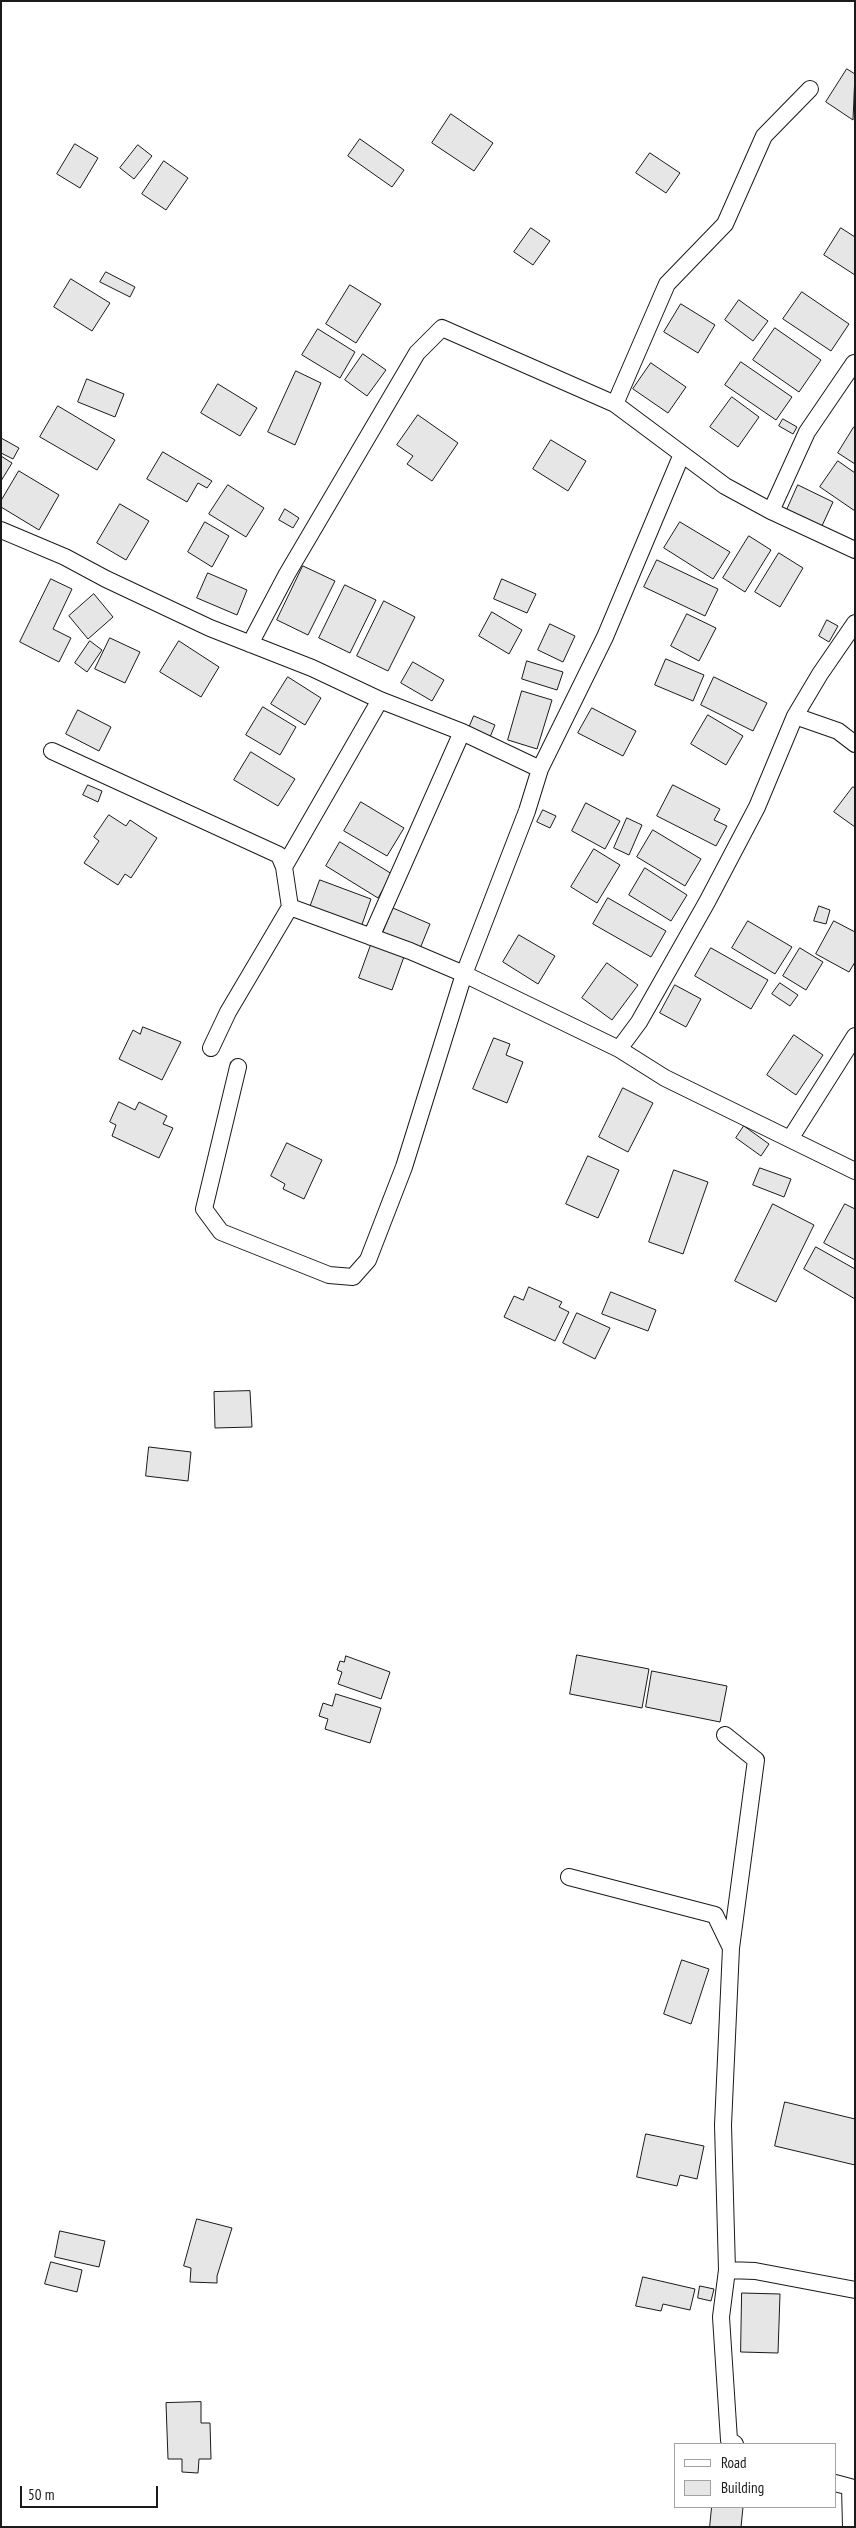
<!DOCTYPE html>
<style>
body{margin:0}
#map{position:relative;width:856px;height:2528px;overflow:hidden;background:#fff;font-family:"PT Sans Narrow",sans-serif}
canvas{display:block}
.frame{position:absolute;inset:0;border:2px solid #1a1a1a;pointer-events:none}
.legend{position:absolute;left:674px;top:2443px;width:162px;height:65px;box-sizing:border-box;background:#fff;border:1px solid #a3a3a3;margin:0;padding:6px 9px;list-style:none;font-size:15px;color:#1a1a1a}
.legend li{display:flex;align-items:center;gap:10px;height:25px}
.legend b{width:25px;border:1px solid #a3a3a3}
.scale{position:absolute;left:20px;top:2486px;width:138px;height:22px;box-sizing:border-box;border:2px solid #1a1a1a;border-top:0;padding-left:6px;font-size:15px;line-height:18px;white-space:nowrap;color:#1a1a1a;-webkit-text-stroke:4px #fff;paint-order:stroke}
</style>
<div id="map">
<canvas width="856" height="2528"></canvas>
<div class="frame"></div>
<ul class="legend">
<li><b style="height:6px;background:#fff"></b>Road</li>
<li><b style="height:14px;background:#e6e6e6"></b>Building</li>
</ul>
<div class="scale">50 m</div>
</div>
<script>
const c = document.querySelector('canvas').getContext('2d');
c.lineJoin = 'round';
function fillPath(path, color) { c.fillStyle = color; c.fill(path, 'evenodd'); }
function stroke(path, color, width, dash) { c.strokeStyle = color; c.lineWidth = width; c.lineCap = dash ? 'butt' : 'round'; c.setLineDash(dash || []); c.stroke(path); }
const building = new Path2D(`
 M847,69L855,74L853,120L826,102Z
 M451,114L493,143L474,171L432,143Z
 M360,139L404,170L392,187L348,156Z
 M75,144L98,158L80,188L57,174Z
 M138,145L152,156L134,179L120,168Z
 M650,153L680,173L666,193L636,173Z
 M164,161L188,178L166,210L142,194Z
 M531,228L550,241L533,265L514,252Z
 M841,228L855,237V275L824,255Z
 M106,272L135,287L130,297L100,282Z
 M71,279L110,303L92,331L54,307Z
 M350,285L381,304L356,343L326,324Z
 M802,292L849,324L831,351L783,319Z
 M739,300L768,321L753,341L725,320Z
 M681,304L715,325L698,353L664,332Z
 M775,328L821,360L799,392L753,360Z
 M318,329L355,352L340,378L302,355Z
 M363,354L386,370L367,396L345,380Z
 M741,362L792,397L776,420L725,385Z
 M651,363L686,387L668,413L633,389Z
 M296,371L321,383L295,445L268,432Z
 M87,379L124,394L115,417L78,402Z
 M218,384L257,408L240,436L201,413Z
 M732,397L759,417L738,447L710,427Z
 M58,406L115,440L97,470L40,437Z
 M418,415L458,443L432,481L407,464L413,456L397,445Z
 M783,419L797,427L793,434L779,426Z
 M854,427H855V464L838,453Z
 M1,438L19,448L13,459L1,453Z
 M551,440L586,461L568,491L533,469Z
 M163,452L212,481L207,488L198,483L187,502L147,479Z
 M1,456L12,463L1,481Z
 M838,461L855,473V511L820,487Z
 M19,471L59,495L39,530L1,507V501Z
 M228,485L264,508L246,537L209,514Z
 M798,485L833,502L821,528L786,512Z
 M120,504L149,521L126,560L97,543Z
 M285,509L299,518L293,528L279,520Z
 M205,522L229,536L212,567L188,552Z
 M680,522L730,552L713,579L664,548Z
 M749,536L771,550L745,592L723,578Z
 M779,553L803,568L780,607L755,592Z
 M657,560L718,589L705,616L644,587Z
 M303,566L335,581L308,635L277,620Z
 M208,573L247,590L237,615L197,598Z
 M51,579L72,589L53,629L71,638L59,662L20,642Z
 M502,579L536,594L527,613L494,599Z
 M345,585L376,600L350,653L319,638Z
 M94,594L113,617L88,639L69,616Z
 M384,601L415,617L388,671L357,656Z
 M492,612L522,630L509,654L479,636Z
 M687,614L716,628L699,661L671,646Z
 M827,620L838,626L829,642L819,636Z
 M550,624L575,636L563,662L538,650Z
 M110,638L140,652L125,683L95,669Z
 M90,641L102,650L87,672L75,663Z
 M179,641L219,667L201,697L160,672Z
 M666,659L704,675L693,701L655,685Z
 M527,661L563,672L557,690L522,679Z
 M413,662L444,680L432,701L401,683Z
 M288,677L321,698L305,725L271,704Z
 M714,677L767,703L753,731L701,705Z
 M522,691L552,700L537,749L508,740Z
 M263,707L296,727L280,755L246,735Z
 M592,708L636,731L623,756L578,733Z
 M78,710L111,727L99,751L66,734Z
 M708,715L743,736L726,765L691,744Z
 M474,716L495,725L490,737L469,728Z
 M251,752L295,779L278,806L234,780Z
 M88,785L102,791L98,802L83,795Z
 M673,785L720,809L714,820L727,826L716,846L657,816Z
 M853,787L855,788V827L834,812Z
 M361,802L404,828L387,856L344,831Z
 M586,803L620,821L605,849L572,831Z
 M543,810L556,816L550,828L537,822Z
 M109,815L126,826L130,820L157,838L131,878L125,874L118,885L84,863L99,841L94,837Z
 M627,818L642,825L629,855L614,848Z
 M653,830L701,859L685,886L637,857Z
 M340,842L392,874L378,898L326,866Z
 M594,849L620,865L597,903L571,887Z
 M645,868L687,895L671,921L629,895Z
 M320,880L371,899L360,930L309,910Z
 M608,898L666,931L651,957L593,924Z
 M819,906L830,910L826,924L814,921Z
 M393,908L430,924L419,951L382,935Z
 M748,921L792,947L775,974L732,948Z
 M834,921L855,932V962L849,972L816,954Z
 M519,935L555,956L538,984L503,962Z
 M372,942L405,954L392,990L359,978Z
 M711,948L768,980L751,1009L695,976Z
 M800,948L823,962L806,990L783,976Z
 M607,963L638,985L612,1020L582,998Z
 M780,983L798,995L790,1006L772,994Z
 M675,985L701,999L686,1027L660,1013Z
 M143,1027L181,1042L162,1080L119,1059L133,1030L140,1034Z
 M794,1035L823,1055L796,1095L767,1075Z
 M494,1038L510,1044L506,1055L523,1062L507,1103L473,1089Z
 M623,1088L653,1103L628,1152L599,1137Z
 M119,1102L135,1110L139,1102L167,1116L163,1124L173,1128L159,1158L112,1136L116,1125L110,1122Z
 M744,1126L769,1144L761,1156L736,1138Z
 M287,1143L322,1160L304,1199L283,1189L285,1184L271,1176Z
 M588,1156L619,1170L598,1218L566,1204Z
 M760,1168L791,1179L784,1197L753,1185Z
 M674,1170L708,1182L683,1254L649,1242Z
 M773,1204L814,1225L776,1302L735,1281Z
 M845,1204L855,1209V1260L824,1243Z
 M816,1247L855,1269V1299L804,1269Z
 M529,1287L562,1302L559,1307L569,1312L555,1341L504,1317L514,1296L523,1300Z
 M611,1292L656,1310L648,1331L602,1314Z
 M577,1313L610,1328L595,1359L563,1343Z
 M250,1391L252,1427L215,1428L214,1392Z
 M149,1447L191,1452L188,1481L146,1476Z
 M577,1655L649,1669L642,1708L570,1694Z
 M346,1656L390,1672L381,1699L338,1684L342,1672L337,1670L340,1661L344,1662Z
 M652,1671L727,1686L720,1722L646,1707Z
 M336,1694L381,1708L370,1743L325,1729L328,1719L319,1716L323,1703L332,1706Z
 M682,1960L709,1969L691,2024L664,2014Z
 M785,2102L855,2119V2165L775,2146Z
 M646,2134L704,2146L697,2179L680,2175L677,2186L637,2177Z
 M197,2219L232,2228L217,2276V2283L190,2282L191,2268L184,2266Z
 M60,2231L105,2241L99,2267L55,2257Z
 M51,2262L82,2270L77,2292L45,2284Z
 M643,2277L695,2289L690,2310L663,2304L661,2311L636,2306Z
 M700,2286L714,2289L711,2301L698,2298Z
 M742,2293L780,2294L778,2353L741,2352Z
 M201,2402V2423H210L211,2459H199L198,2473L182,2472V2459H168L166,2403Z
 M712,2507H743L741,2527H710Z`);
fillPath(building, '#e6e6e6');
stroke(building, '#1a1a1a', 1);
const street = new Path2D(`
 M810,89L764,136L725,224L667,284L615,404L725,486L771,511L855,550
 M771,511L807,432L854,363
 M1,530L65,557L106,579L210,628L312,668L380,700L462,732L540,769
 M250,644L287,574L417,353L442,328L615,404
 M795,716L820,674L855,623
 M52,751L279,855L284,867L290,907
 M284,867L380,700
 M371,937L462,732
 M211,1048L228,1012L290,907L410,951L464,974L619,1049L665,1078L855,1171
 M619,1049L639,1022L707,902L757,807L795,716L838,731L855,744
 M238,1067L204,1209L221,1232L329,1275L353,1277L368,1260L404,1167L464,974L527,811L540,769L605,637L682,454
 M790,1139L855,1036
 M725,1735L756,1760L731,1948
 M569,1877L715,1915L731,1948L723,2125L727,2270L755,2271L855,2290
 M727,2270L721,2317L729,2440L735,2444
 M835,2483L850,2487L851,2527`);
stroke(street, '#1a1a1a', 18);
stroke(street, '#fff', 16);
</script>
